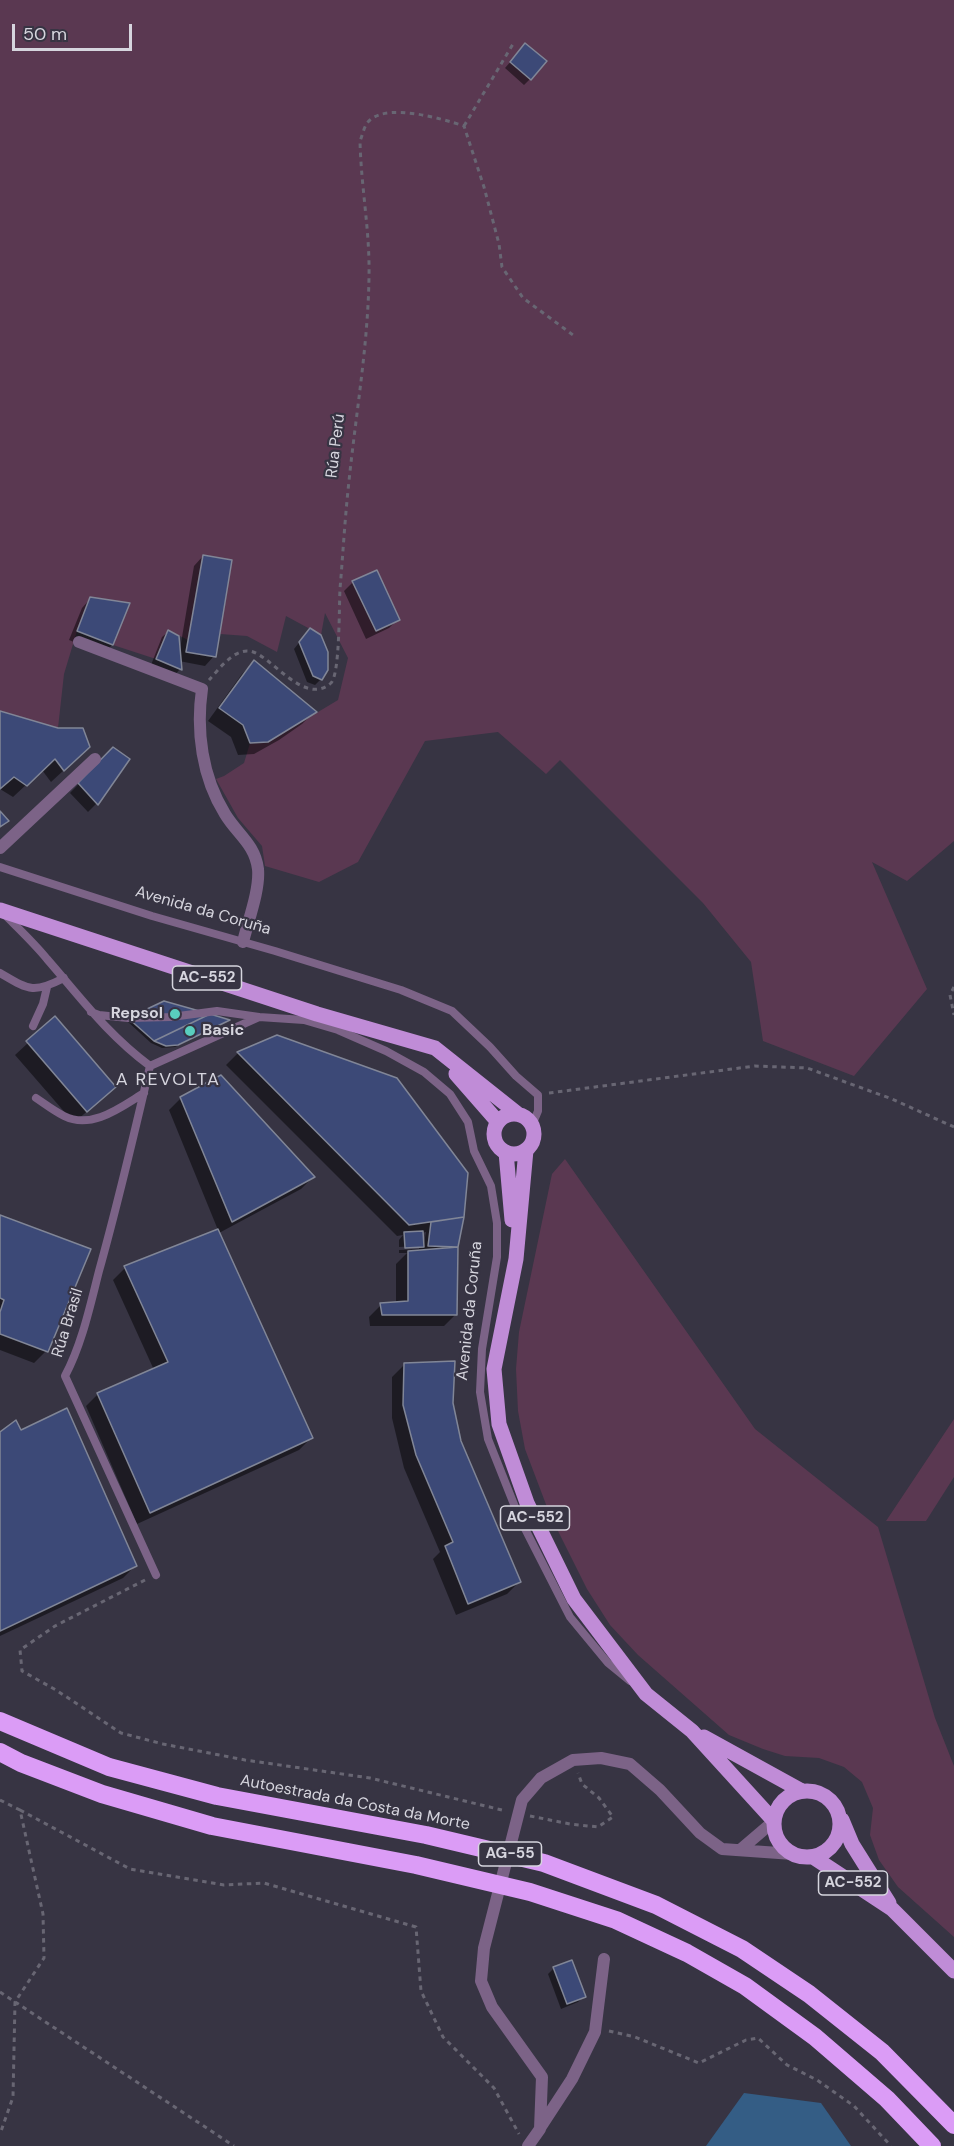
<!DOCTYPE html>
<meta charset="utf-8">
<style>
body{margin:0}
#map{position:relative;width:954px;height:2146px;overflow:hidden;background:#373443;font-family:"DM Sans",sans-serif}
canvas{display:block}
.scale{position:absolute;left:12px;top:24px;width:120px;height:27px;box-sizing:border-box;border:3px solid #d6d5de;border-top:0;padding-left:8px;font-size:18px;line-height:21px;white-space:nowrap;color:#d6d5de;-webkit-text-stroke:4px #373443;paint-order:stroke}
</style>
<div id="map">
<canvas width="954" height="2146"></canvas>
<div class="scale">50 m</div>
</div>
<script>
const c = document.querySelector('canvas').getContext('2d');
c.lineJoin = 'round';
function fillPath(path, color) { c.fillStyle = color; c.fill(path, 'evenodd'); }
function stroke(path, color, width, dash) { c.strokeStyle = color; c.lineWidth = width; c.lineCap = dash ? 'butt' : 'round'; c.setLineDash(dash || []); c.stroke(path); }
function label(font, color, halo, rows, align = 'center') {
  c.font = font + ' "DM Sans",sans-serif'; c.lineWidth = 4.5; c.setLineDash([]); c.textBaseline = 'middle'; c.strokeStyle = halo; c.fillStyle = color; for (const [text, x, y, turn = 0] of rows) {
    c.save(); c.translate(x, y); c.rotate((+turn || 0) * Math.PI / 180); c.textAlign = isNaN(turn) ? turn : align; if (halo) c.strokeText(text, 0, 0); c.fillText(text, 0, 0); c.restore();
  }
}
fillPath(new Path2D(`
 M0,0H954V841L907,881L872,862L927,989L854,1076L763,1041L751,962L703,903L560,760L546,774L498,732L425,741L358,862L319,882L265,866L262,846L238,818L216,779L224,776L244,763L250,743L268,742L338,700L348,658L325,613L321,635L286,616L277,652L247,636L220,634L232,560L203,555L188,640L168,630L156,659L113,645L129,603L90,597L77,631L64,674L58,728L0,711Z
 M565,1159L755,1429L878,1527L935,1718L954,1766V1937L898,1887L879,1860L870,1835L873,1808L862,1782L844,1767L819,1758L785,1756L763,1749L729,1735L638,1655L610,1625L587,1589L550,1515L525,1449L518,1411L516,1369L519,1332L552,1174Z
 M954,1419V1477L926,1521H886Z`), '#5a3851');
fillPath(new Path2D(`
 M744,2093L821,2103L851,2146H706Z`), '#345d85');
fillPath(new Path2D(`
 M520,51L530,79L524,85L505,68Z
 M203,556L214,656L205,666L179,661L180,669L175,675L151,665L162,637L168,632L180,649L194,566Z
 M353,582L398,619L389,628L366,639L344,591Z
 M91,598L112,645L103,654L69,640L82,608Z
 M310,629L321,679L315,685L307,682L294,649Z
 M254,662L314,712L302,724L279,740L254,754L238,755L231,737L208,721L242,674Z
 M0,712L76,759L51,782L42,770L13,797L0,789Z
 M113,749L128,760L96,804L88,812L70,793Z
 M55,1018L114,1087L74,1123L15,1055Z
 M127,1021H228L175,1047L162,1048L151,1043Z
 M277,1036L462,1217L456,1247V1314L444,1326H370L369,1317L381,1305L396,1304V1264L407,1253H399V1250L419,1249V1246L399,1247V1240L403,1235L397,1236L226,1065L238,1053ZM426,1232L424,1243L423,1242L422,1233Z
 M181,1098L313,1177L301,1189L219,1233L311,1438L299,1450L137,1524L86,1406L98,1394L154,1370L113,1280L125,1268L218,1230L169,1110Z
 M0,1217L46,1351L34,1363L0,1350Z
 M405,1364L452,1403L460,1442L519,1582L507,1594L456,1615L433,1559L440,1552L404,1468L392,1418V1377Z
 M20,1432L135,1566L123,1578L0,1636V1433Z
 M554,1968L584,1996L578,2002L561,2009L548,1974Z`), '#0007');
const building = new Path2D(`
 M525,43L547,61L531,80L510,62Z
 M203,555L232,560L216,657L186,652Z
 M377,570L400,620L376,631L352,581Z
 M90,597L130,603L113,645L77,631Z
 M310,628L321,635L328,652V670L322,680L313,676L299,642Z
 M168,630L179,636L182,670L156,659Z
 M254,660L317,712L268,742L250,743L243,725L219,708Z
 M0,711L58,728H83L90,747L64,771L55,759L27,786L14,777L0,789Z
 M113,747L130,759L98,805L78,783Z
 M0,811L9,821L0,827Z
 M164,1001L210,1014L154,1041L128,1018Z
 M210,1014L230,1020L178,1045L166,1046L154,1041Z
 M55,1016L116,1087L87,1112L26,1041Z
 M277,1035L397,1078L468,1173L464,1217L409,1225L237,1052Z
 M221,1075L315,1177L232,1222L180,1097Z
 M0,1215L91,1249L48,1352L0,1334V1312L4,1300L0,1298Z
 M464,1217L458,1247L428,1246L431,1222Z
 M218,1229L313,1438L150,1513L97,1393L168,1362L124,1266Z
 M423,1231L424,1247L405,1248L404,1232Z
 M458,1247L457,1315H382L380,1303L408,1301V1251Z
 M455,1361L453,1403L461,1441L521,1582L468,1604L445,1546L453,1542L416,1455L403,1405L404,1363Z
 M67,1408L137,1566L0,1631V1432L16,1420L21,1430Z
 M572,1960L586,1997L567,2004L553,1967Z`);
fillPath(building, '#3c4977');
stroke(building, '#818697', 1.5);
stroke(new Path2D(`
 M464,126L513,44
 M209,680C218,670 233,650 248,651C269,651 303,708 331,683C340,674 339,606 340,589C343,553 345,517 349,481C356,413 368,345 369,277C370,231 361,187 360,141C363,134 364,125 370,120C389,103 443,119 464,126L484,187L499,244L502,267L523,298L573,335
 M954,987L950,995L954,1015
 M549,1093L755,1066L807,1068L892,1099L954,1127
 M145,1580L55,1626L20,1650L22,1671L56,1690L121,1733L163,1744L245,1760L370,1778L506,1811
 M0,1800L20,1810L43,1914L44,1958L15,2002L13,2097L0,2134
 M20,1810L130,1869L224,1885L264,1883L416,1927L421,1991L443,2037L494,2088L519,2134
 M530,1816L570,1824L598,1827L613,1817L599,1798L582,1784L578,1773
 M0,1992L234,2146
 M609,2031L635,2037L699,2063L746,2040L758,2038L787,2065L817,2080L854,2106L891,2146`), '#686673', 3, [4.5, 4.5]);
stroke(new Path2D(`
 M0,867L152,916L275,951L401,990L452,1011L490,1047L516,1076L538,1095V1111L533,1123V1130
 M5,915C19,929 34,943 47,959C81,998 107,1034 150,1066
 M0,973C29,990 33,994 64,978
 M91,1012L99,1015L128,1018L171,1017L217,1011L259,1017
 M33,1026L43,1004L47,987
 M150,1066L259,1017L304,1020L338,1030L386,1051L424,1072L450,1094L468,1122L474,1151L491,1186L497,1223V1257L482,1349L480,1392L488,1439L519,1517L570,1617L608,1663L630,1681
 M150,1066C134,1135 118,1203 99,1271C90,1306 82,1344 65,1376L156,1575
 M36,1098C45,1104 54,1111 64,1116C92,1130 121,1107 144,1093`), '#7c6387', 8);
stroke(new Path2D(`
 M79,642L202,689C196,731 202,777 225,814C237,834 255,844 258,869C260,890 248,921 243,942
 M0,848L95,759
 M740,1850L774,1821
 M540,2128L572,2079L595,2032L604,1959
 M528,2146L540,2129L542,2077L492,2007L481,1981L484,1948L522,1800L541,1778L573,1760L601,1758L630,1764L660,1790L700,1833L722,1849L793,1854`), '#7c6387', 12);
stroke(new Path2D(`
 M0,910L317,1014L435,1048L518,1114
 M456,1074L498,1122
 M494 1134a20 20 0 1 1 40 0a20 20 0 1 1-40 0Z
 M526,1150L516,1259L494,1369L499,1424L527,1503L574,1599L646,1694L692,1731L774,1821
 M506,1152L512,1220
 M704,1737L802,1791
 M774 1824a33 33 0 1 1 66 0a33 33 0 1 1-66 0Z
 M842,1820L852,1844L889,1903
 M813,1857L892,1909L954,1971`), '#c08cd7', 15);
stroke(new Path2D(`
 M0,1721L109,1767L217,1796L426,1835L544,1863L656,1905L742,1949L809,1994L882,2052L954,2125
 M0,1752L21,1763L102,1794L212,1826L416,1865L530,1892L616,1920L687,1953L745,1986L815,2037L887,2099L932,2146`), '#db9cf6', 18);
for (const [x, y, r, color] of [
 [175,1014,6,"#59cebe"],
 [190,1031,6,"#59cebe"]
]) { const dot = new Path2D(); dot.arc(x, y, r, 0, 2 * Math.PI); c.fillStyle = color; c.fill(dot); stroke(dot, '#373443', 2); }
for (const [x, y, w] of [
 [207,978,69],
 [535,1518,69],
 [510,1854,63],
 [853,1883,69]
]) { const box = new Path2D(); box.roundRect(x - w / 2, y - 12, w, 24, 4.5); c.fillStyle = '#373443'; c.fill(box); stroke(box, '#d6d5de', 1.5); }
label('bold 15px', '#d6d5de', null, [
 ["AC-552",207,978],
 ["AC-552",535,1518],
 ["AG-55",510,1854],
 ["AC-552",853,1883]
]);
label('16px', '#d6d5de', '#373443', [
 ["Rúa Perú",336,446,-83],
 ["Avenida da Coruña",203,911,16],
 ["Avenida da Coruña",470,1311,-84],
 ["Rúa Brasil",68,1323,-73],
 ["Autoestrada da Costa da Morte",355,1803,11]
]);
label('bold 16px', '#d6d5de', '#373443', [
 ["Repsol",163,1014],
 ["Basic",202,1031,"left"]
], 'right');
c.letterSpacing = '1.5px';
label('18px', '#d6d5de', '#373443', [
 ["A REVOLTA",168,1080]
]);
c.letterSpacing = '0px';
</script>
